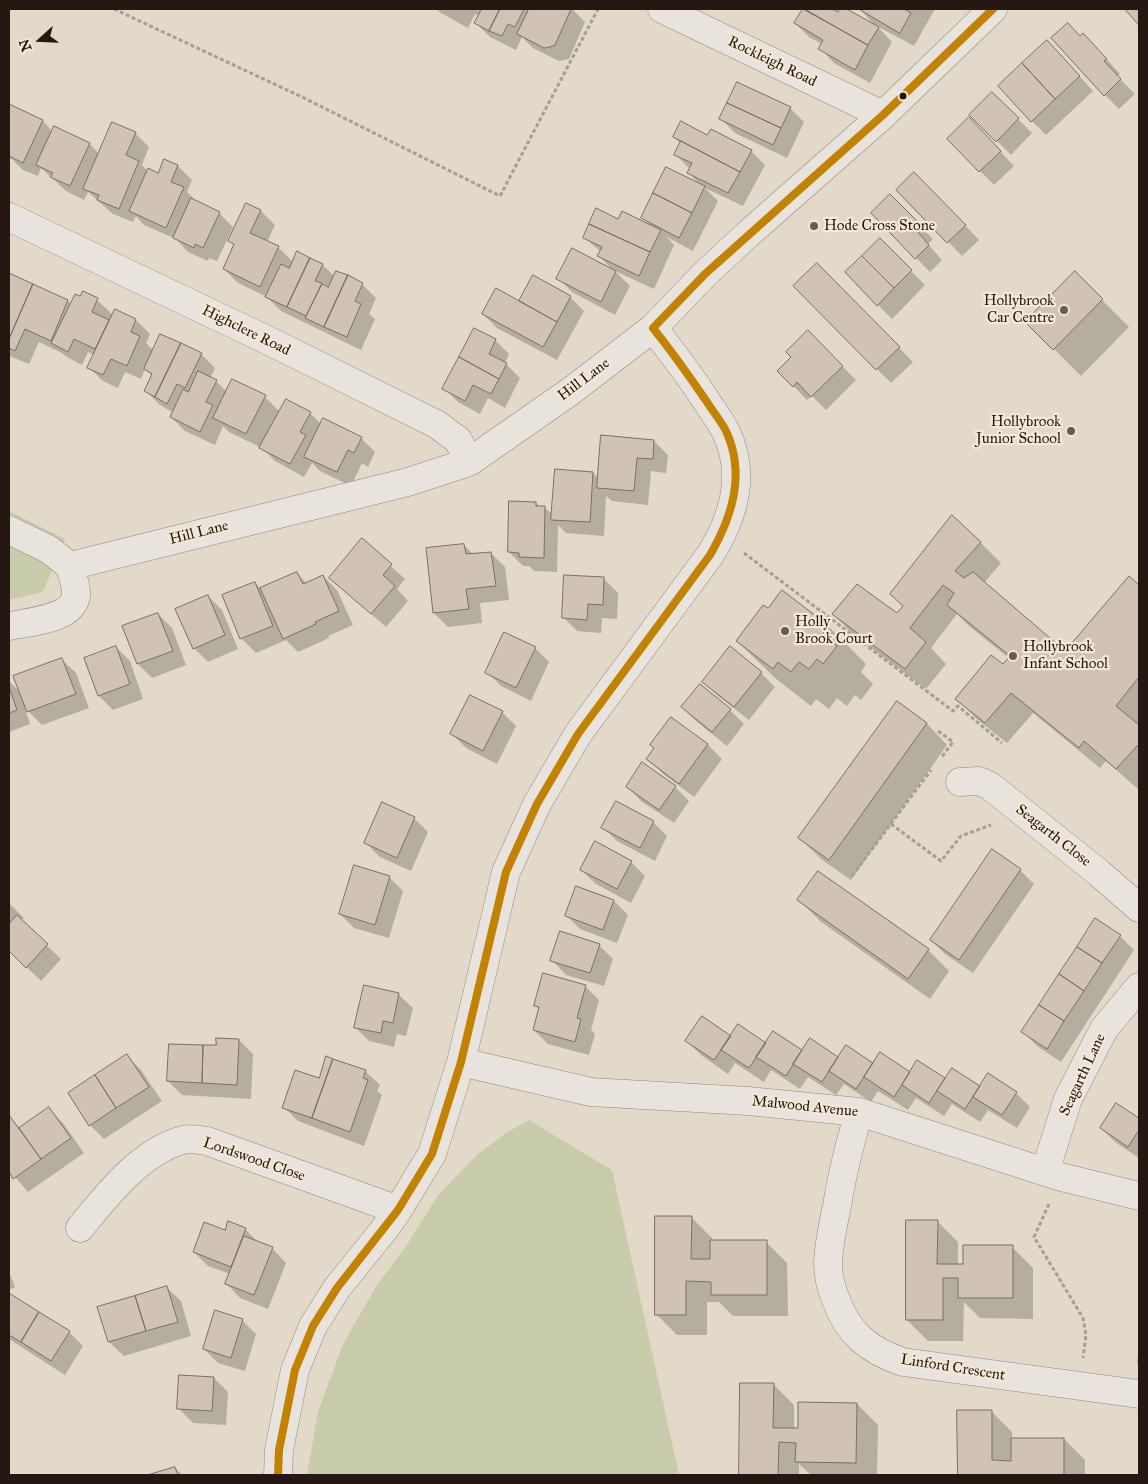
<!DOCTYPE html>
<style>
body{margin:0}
#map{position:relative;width:1148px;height:1484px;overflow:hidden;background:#e2d9c8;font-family:"IM FELL Great Primer",serif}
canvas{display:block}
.frame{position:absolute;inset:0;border:10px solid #251812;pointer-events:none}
.north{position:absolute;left:15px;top:15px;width:50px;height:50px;-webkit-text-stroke:4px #f3e8d5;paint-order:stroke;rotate:250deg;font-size:14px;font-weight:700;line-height:20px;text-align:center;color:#251812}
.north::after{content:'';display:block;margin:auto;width:18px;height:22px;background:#251812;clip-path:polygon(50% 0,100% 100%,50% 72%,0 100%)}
</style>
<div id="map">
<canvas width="1148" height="1484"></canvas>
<div class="frame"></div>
<div class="north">N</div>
</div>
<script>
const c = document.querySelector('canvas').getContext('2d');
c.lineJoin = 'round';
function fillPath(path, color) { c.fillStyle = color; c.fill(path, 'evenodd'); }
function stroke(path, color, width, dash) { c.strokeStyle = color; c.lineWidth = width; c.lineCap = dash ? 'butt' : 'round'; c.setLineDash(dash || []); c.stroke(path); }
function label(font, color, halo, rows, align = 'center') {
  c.font = font + ' "IM FELL Great Primer",serif'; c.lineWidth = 4.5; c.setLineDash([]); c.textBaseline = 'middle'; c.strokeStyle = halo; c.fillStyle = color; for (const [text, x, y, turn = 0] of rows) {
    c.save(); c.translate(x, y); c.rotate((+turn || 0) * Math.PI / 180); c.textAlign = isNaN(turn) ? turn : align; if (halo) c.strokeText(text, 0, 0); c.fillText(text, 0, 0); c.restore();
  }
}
fillPath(new Path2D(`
 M9,511L65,539L43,592L9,600Z
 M529,1120L612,1170L679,1475H307L318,1412L343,1344L377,1285L405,1248L438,1195L478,1154L506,1133Z`), '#c9ccab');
fillPath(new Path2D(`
 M436,9H572L585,22L569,59L559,61L533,48L522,37L516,50L490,37L476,23L479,16L475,14L468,28L441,13Z
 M804,9H829L839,14L841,9H845L874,25L860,9H935L914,46L877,26L892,42L870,83L834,63L820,48L822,44L809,37L795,23Z
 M1080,37L1097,49L1120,74L1117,76L1135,94L1119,109L1105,95Z
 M1061,56L1093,91L1046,135L1032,121Z
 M992,93L1032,133L1011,155L971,115Z
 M9,106L43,121L53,132L55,128L90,144L99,154L135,133L149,147L142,165L148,171L159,174L178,166L192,180L187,192L197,202L219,213L233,227L217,261L209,258L208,261L188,252L176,239L144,225L136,216L133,222L113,214L88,192L84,200L66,191L41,168L38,176L23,170L13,160L9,158Z
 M790,108L804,122L787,158L735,133L721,119Z
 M983,133L1014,166L994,185L949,139Z
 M708,136L751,151L765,165L743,206L705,188L718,201L693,251L667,237L674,245L654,289L615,271L630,286L615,315L572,292L558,278L613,270L599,256L601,252L584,237L619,221L651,226L643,217L701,186L688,172L690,169L676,155L681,144L674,137Z
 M928,187L979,240L962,256L898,190Z
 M890,196L933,239L928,244L942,260L930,272L872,213Z
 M247,205L261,211L275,225L267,242L278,247L293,262L298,253L323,265L335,277L362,284L376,298L369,314L375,319L361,350L281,311L267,297L238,283L224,269L235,246L230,241Z
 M880,240L925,285L892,319L846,273Z
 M817,265L913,362L891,383L795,286Z
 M1075,273L1129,327L1081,376L1027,322Z
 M9,274L68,301L71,304L97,300L113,315L115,311L136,320L150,334L146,343L154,351L201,354L215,368L210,378L216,381L227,392L265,397L280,412L310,413L321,424L361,438L375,452L368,467L362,463L351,486L320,471L312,463L304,477L275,461L262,448L229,432L223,426L215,445L185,431L171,417L174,413L160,405L146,391L153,376L145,369L141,379L125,372L118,388L103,381L88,367L94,355L88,352L82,365L67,357L62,353L39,342L29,364L9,356Z
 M533,277L570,297L584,311L557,360L497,328L483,314L519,302Z
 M808,332L856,380L826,410L812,396L807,400L779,371L793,357Z
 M495,340L509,354L505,363L520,378L505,408L488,398L480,414L458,402L444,388Z
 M654,441L668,455L666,473L651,471L648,505L612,501L606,496L604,536L566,533L558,525L557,572L534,571L529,566H523L509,552L536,503L540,507H544L553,515L593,473L599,479Z
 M362,540L405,579L397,589L408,601L386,627L330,578Z
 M980,542L1001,563L984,583L1065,653L1129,578L1139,587V723L1138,725L1139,726V788L1138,789L1106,761L1100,768L1033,713L1007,743L978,720L957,699L1003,666L1010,659L969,626L957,614L931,648L946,664L926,689L854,635L833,614L898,615Z
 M464,545L474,555L491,553L505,567L509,600L480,603L482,623L448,627L434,613Z
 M297,573L307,584L323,576L337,590L353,625L328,636L329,638L298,652L286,640L256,653L242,639L224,596L255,583L261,589Z
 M604,579L618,593L617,619L602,618L601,633L577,631L563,617Z
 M783,591L829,627L866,664L861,672L873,684L861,700L855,695L847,706L837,698L829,709L816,699L811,706L775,678L737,641L768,610Z
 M208,596L222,610L238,649L208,662L194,648Z
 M158,614L172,628L186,665L152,678L138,664L124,626Z
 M116,647L130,661L143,699L113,710L99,696Z
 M535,648L549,662L531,701L501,686L487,672Z
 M61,659L76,673L89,708L42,725L25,708L30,724L9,732V681L20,692Z
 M761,673L775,687L749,720L718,696L704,682Z
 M700,685L730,710L744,724L727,746L696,721L682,707Z
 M897,702L927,724L947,745L851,880L821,859L800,838Z
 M502,712L516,726L497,764L466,748L452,734Z
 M672,718L708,745L722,759L694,797L662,773L648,759Z
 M627,786L675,787L689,801L674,823L641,801Z
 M414,818L428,832L411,871L380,857L366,843Z
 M653,822L667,836L655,861L617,841L603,827Z
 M631,862L645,876L631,903L596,884L581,870Z
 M1020,870L1034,884L973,973L945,954L931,940Z
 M389,877L403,891L389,938L354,928L340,914Z
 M577,887L614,901L628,915L617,943L580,929L566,915Z
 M799,900L928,950L949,971L930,999L820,921Z
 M9,903L24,918L21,921L61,959L41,981L9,950Z
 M1120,936L1134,950L1061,1062L1037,1046L1023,1032Z
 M599,945L613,959L604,986L566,975L552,960Z
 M585,986L599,1000L591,1030L595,1034L589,1055L548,1044L534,1030L539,1009L535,1005Z
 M398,994L413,1008L406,1036L397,1034L394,1047L369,1041L355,1027Z
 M774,1033L803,1051L810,1040L839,1059L873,1064L910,1074L918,1062L945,1080L981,1088L1016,1093L1030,1107L1017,1128L988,1110L980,1122L952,1104L944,1116L916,1098L908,1110L878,1091L871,1102L844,1084L836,1095L808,1077L800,1089L771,1070L764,1082L735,1063L728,1074L701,1055L687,1041L731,1037L766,1045Z
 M239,1040L253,1054L251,1099L182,1095L168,1081L218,1046Z
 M127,1056L141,1070L162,1101L104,1139L90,1125Z
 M365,1071L380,1085L377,1091L382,1095L364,1146L298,1121L284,1107Z
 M1117,1105L1139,1120V1158L1115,1142L1101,1128Z
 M49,1109L63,1123L84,1153L28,1192L9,1170V1117L21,1129Z
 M691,1217L712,1238V1242H766L787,1263L788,1316H733L719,1302H707V1335H677L656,1314Z
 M937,1221L958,1242V1265H964L1012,1247L1033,1268V1319L980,1318L964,1302L963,1341H928L907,1320Z
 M245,1229L260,1244L272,1248L286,1263L268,1309L240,1298L226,1283L230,1274L208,1266L194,1252Z
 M9,1272L15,1287L9,1290Z
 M166,1287L181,1301L191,1336L124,1356L109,1342L99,1308Z
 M10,1295L69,1332L83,1346L65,1375L9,1339Z
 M242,1320L256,1334L245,1371L218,1363L204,1349Z
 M1139,1345V1366L1137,1364Z
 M214,1378L228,1392L226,1425L193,1423L179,1409Z
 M742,1384H773L794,1405V1429H799L857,1404L878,1425L877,1475H811L799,1464V1475H740Z
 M991,1411L1012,1432V1439H1064L1085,1460V1475H959V1412Z
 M175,1468L182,1475H153Z`), '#0003');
const building = new Path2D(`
 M479,9H500L489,31L474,23L481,10Z
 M500,9H524L515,27L508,24L502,36L489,31Z
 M529,9H571L555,45L550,47L544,48L517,34Z
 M803,9L868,45L855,70L818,49L823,40L794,23Z
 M805,9H832L838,12L839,9H847L879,27L868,45Z
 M859,9H904L911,13L900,33Z
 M1125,9H1139V25Z
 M1068,23L1080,36L1083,33L1107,59L1104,61L1121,79L1104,96L1051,38Z
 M1047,40L1080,76L1055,99L1022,63Z
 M1022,63L1055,99L1031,122L998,86Z
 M737,82L791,107L781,128L727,103Z
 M992,92L1019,118L996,142L969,115Z
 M727,103L781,128L773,145L719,119Z
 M9,104L43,120L23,163L9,156Z
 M969,117L1001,151L979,172L947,139Z
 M681,121L707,135L711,129L752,150L740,172L673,137Z
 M112,122L136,132L126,155L139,161L119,209L97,200L99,195L83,189Z
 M54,126L90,143L70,186L50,177L53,173L36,165Z
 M681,141L740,172L728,193L687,173L692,163L674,155Z
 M164,159L178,165L171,182L184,187L166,228L129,211L148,168L158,173Z
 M666,167L705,186L692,213L653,193Z
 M914,172L966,225L947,243L896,190Z
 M653,193L692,213L679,238L641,218Z
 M890,194L920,224L915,229L929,245L915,259L871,213Z
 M191,198L220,212L203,248L195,244L194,248L173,238Z
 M246,203L261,210L250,233L279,246L260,287L223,269L234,244L228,241Z
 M596,208L618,219L622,211L661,230L650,252L589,224Z
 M589,224L650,252L639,276L597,256L602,247L583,238Z
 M880,238L912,270L894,288L862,256Z
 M572,248L616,271L601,302L556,279Z
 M297,251L310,258L287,307L265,297L281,264L289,268Z
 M862,256L894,288L877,306L845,272Z
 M310,258L323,264L315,281L322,283L306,316L287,307Z
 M817,263L900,347L876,370L793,286Z
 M336,271L348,275L324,327L305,318L322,284L328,287Z
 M1075,271L1103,299L1053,350L1025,322Z
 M9,273L33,284L9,339Z
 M348,275L363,283L355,301L361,304L347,337L324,327Z
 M533,275L571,296L557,322L519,301Z
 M33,284L68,300L51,341L25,329L15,351L9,348V339Z
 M496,288L557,322L543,347L482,314Z
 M83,291L98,298L92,312L109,320L95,349L74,339L68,352L51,343L75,294L80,296Z
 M115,309L136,319L131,332L140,336L127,366L111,359L103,375L87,368Z
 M474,328L496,339L489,354L507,363L499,379L459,357Z
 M808,330L843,366L811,397L797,382L793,387L777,371L791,357L786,352Z
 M160,334L181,343L155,397L144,391L152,374L144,369Z
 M181,343L202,353L185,388L177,384L167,404L155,397Z
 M459,357L499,379L491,394L473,385L465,401L442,389Z
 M198,371L217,380L206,402L213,405L200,432L170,417L183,389L188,392Z
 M232,379L266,395L246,434L213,418Z
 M286,399L311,412L300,432L306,435L290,464L259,448Z
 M323,418L362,437L354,453L348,450L337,472L304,457Z
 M601,435L654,440L653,459L637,458L634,491L597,488Z
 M555,469L593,472L590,522L551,520Z
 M509,501L536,502V506H545L544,558L519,557V553L508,552Z
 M952,515L981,542L955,571L964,578L973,572L1065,651L1129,576L1139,585V677L1116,706L1139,725V746L1138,745L1116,769L1084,741L1079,748L1011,693L985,723L955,699L991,655L1003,664L1010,656L947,605L954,593L943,585L910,628L926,642L905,669L832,614L857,584L897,613L903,606L890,594Z
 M362,538L392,564L383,575L395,586L371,614L329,578Z
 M464,544L466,554L491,552L496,586L466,589L469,609L433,613L426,548Z
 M297,572L303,584L323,575L339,611L315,622L316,624L283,639L260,588Z
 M564,575L604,577L603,605L588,604L587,620L562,618Z
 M255,582L273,626L240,639L222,595Z
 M782,590L829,626L822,635L837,646L823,664L817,659L809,669L799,662L791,672L778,662L773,669L736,641L763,605L768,608Z
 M208,595L225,635L193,649L175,609Z
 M158,613L173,651L137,664L122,626Z
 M504,632L536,647L516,688L485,673Z
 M116,646L130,684L98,696L84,658Z
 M730,646L762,672L734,707L702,682Z
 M62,658L76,694L27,712L13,676Z
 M700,684L731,709L712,732L681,707Z
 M9,687L17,710L9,713Z
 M470,695L503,711L483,751L450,734Z
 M897,701L927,723L829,860L798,838Z
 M671,717L708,744L679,784L646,759L654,748L650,745Z
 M642,762L676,786L659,810L626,787Z
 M616,801L654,821L640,848L601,828Z
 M382,802L415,817L397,858L364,843Z
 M595,841L632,861L617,889L580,870Z
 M992,849L1021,869L959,960L930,940Z
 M354,865L390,876L375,925L339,914Z
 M818,871L929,949L908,979L797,900Z
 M576,886L614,900L603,930L565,916Z
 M17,915L48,944L26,968L9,951V924Z
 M1095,918L1121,935L1102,963L1077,947Z
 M560,931L600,944L590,973L550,961Z
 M1077,947L1102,963L1084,991L1059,974Z
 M543,973L586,985L577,1018L581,1019L575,1042L533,1030L539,1007L534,1006Z
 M1059,974L1084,991L1064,1021L1039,1005Z
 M364,985L399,993L393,1023L383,1021L381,1033L354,1028Z
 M1039,1005L1064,1021L1047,1049L1021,1032Z
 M702,1016L731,1036L714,1060L685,1041Z
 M738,1024L766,1043L749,1068L721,1050Z
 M773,1031L802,1050L786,1076L756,1057Z
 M216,1038L239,1039L237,1085L202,1083L203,1045H216Z
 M810,1038L838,1057L822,1082L793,1064Z
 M169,1044L203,1045L202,1083L167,1081Z
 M846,1045L873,1063L856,1089L829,1071Z
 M880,1052L910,1072L894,1097L864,1077Z
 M127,1054L149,1087L116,1108L95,1075Z
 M326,1056L333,1059L312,1118L282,1108L295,1070L319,1078Z
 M333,1059L366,1070L363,1078L368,1080L350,1132L312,1118Z
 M917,1060L945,1078L929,1103L902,1085Z
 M952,1068L980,1086L965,1109L937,1091Z
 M988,1073L1017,1092L1002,1115L973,1097Z
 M95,1075L116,1108L89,1126L68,1093Z
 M1116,1103L1139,1118V1130L1128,1147L1100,1128Z
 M49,1107L71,1138L41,1159L19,1128Z
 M9,1115L41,1159L13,1179L9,1172Z
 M655,1216H692L691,1259H710V1240H767V1295H711V1282L686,1281V1315H655Z
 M906,1220H938L937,1264H963V1245H1013V1298H958V1278H943V1320H906Z
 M228,1221L246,1228L231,1267L193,1252L204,1222L225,1230Z
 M244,1236L273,1247L254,1295L225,1284Z
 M167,1286L178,1322L146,1331L135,1296Z
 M9,1293L39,1312L21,1342L9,1335Z
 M135,1296L146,1331L108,1342L97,1307Z
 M215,1310L243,1319L231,1358L203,1349Z
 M39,1312L70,1331L51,1361L21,1342Z
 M179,1375L214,1377L212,1411L177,1409Z
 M740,1383H774L773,1428H798V1402L857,1403L856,1463L795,1462L796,1443L779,1442L778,1475H739Z
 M957,1410H992V1460L1011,1461V1438H1064V1475H958Z
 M175,1467L178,1475H148Z`);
fillPath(building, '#d1c2b6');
stroke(building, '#777067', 1);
const minor = new Path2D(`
 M662,9L883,115
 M9,217L267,340L436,424L458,440L469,462
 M9,530L48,549L70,566
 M70,566L408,482L469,462L571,391L653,328L705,274L748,234L883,115L993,9
 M9,626C28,622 72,620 76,596C77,587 72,575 70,566
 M960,782L979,781L990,786L1099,873L1139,908
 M461,1062L591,1092L748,1101L859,1112L1061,1177L1139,1196
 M859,1112C850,1143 842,1174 837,1206C833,1224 829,1243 828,1263C828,1275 831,1288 836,1300C848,1334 870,1351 903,1362L1139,1394
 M1045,1172L1068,1099L1104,1029L1139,987
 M80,1228C107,1195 141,1151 183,1140C190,1138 199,1140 207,1141L398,1210
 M278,1475L279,1450L295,1370L313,1326L337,1288L383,1231L398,1210L432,1154L461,1062L506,872L537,804L578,734L710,555C734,517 746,474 726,432C720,420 712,410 705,399C689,374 671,351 653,328`);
stroke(minor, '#918a80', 29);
stroke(new Path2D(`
 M114,9L302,97L500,196L598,9
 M744,553L953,711L958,706L1002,743
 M938,731L953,742L941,758
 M891,824L941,861L961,836L991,825
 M852,876L931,770
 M1049,1204L1034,1237L1083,1318L1086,1335L1083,1358`), '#a49e98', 3, [4, 2.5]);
stroke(minor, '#e8e3dc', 28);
stroke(new Path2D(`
 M278,1475L279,1450L295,1370L313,1326L337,1288L398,1210L432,1154L461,1062L506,872L537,804L578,734L710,555C732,517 746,474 726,431C721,421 713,412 707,402C690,377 672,352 653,328L705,274L883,115L993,9`), '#c28204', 8);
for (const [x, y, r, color] of [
 [903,96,4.5,"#251812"],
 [814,226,5,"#675c52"],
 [1064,310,5,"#675c52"],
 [1071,431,5,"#675c52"],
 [785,631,5,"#675c52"],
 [1013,656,5,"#675c52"]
]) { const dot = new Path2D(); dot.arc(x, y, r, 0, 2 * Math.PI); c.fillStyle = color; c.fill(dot); stroke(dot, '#f3e8d5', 2); }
label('15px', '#251812', '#f3e8d5', [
 ["Rockleigh Road",772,62,26],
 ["Highclere Road",246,331,26],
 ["Hill Lane",584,380,-37],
 ["Hill Lane",199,533,-14],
 ["Seagarth Close",1053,836,38],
 ["Seagarth Lane",1083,1075,-65],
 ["Malwood Avenue",805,1107,6],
 ["Lordswood Close",254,1160,19],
 ["Linford Crescent",953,1368,9]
]);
label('15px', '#251812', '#f3e8d5', [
 ["Hode Cross Stone",824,226],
 ["Hollybrook",1054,301,"right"],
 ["Car Centre",1054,318,"right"],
 ["Hollybrook",1061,422,"right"],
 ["Junior School",1061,439,"right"],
 ["Holly",795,622],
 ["Brook Court",795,639],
 ["Hollybrook",1023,647],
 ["Infant School",1023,664]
], 'left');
</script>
